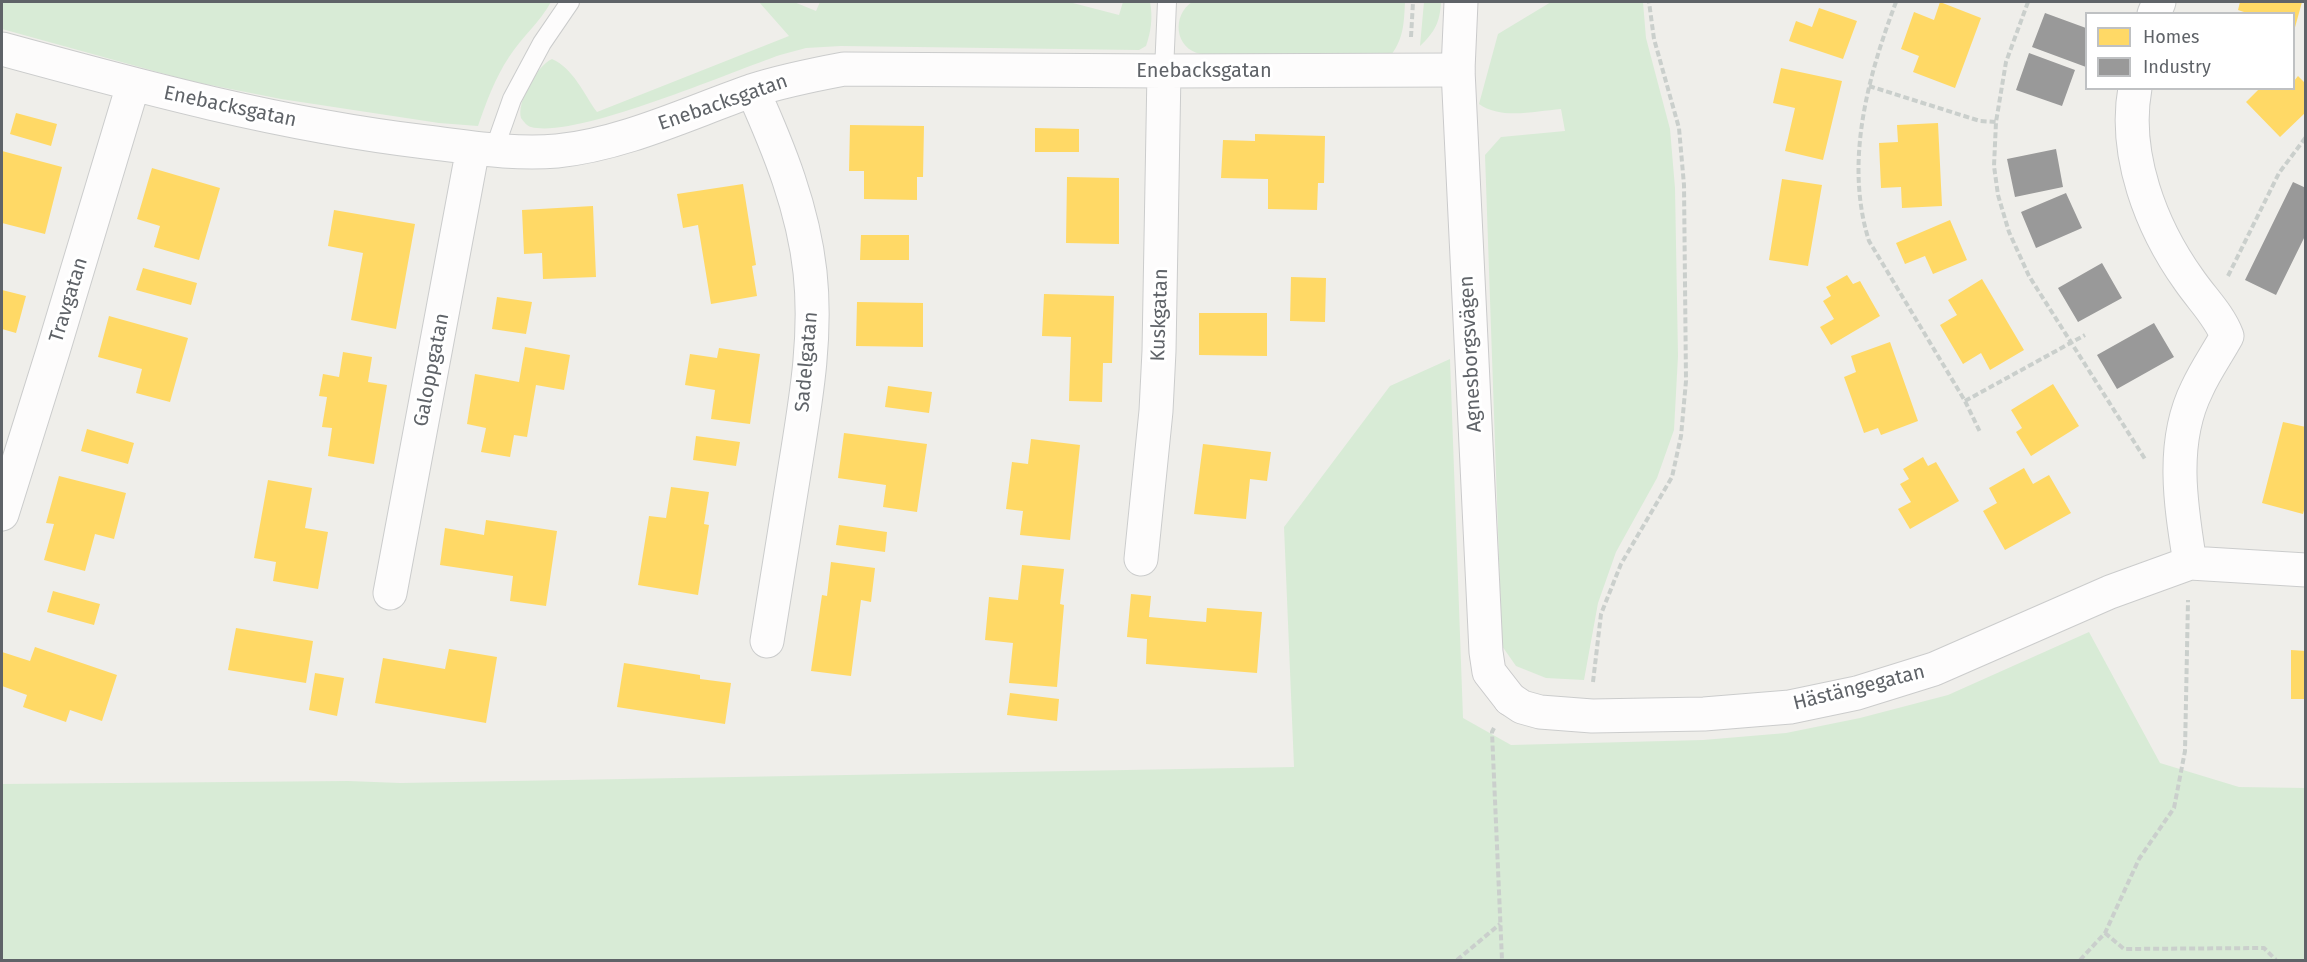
<!DOCTYPE html>
<meta charset="utf-8">
<style>
body{margin:0}
#map{position:relative;width:2307px;height:962px;overflow:hidden;background:#efeeea;font-family:"Fira Sans",sans-serif}
canvas{display:block}
.frame{position:absolute;inset:0;border:3px solid #5f6368;pointer-events:none}
.legend{position:absolute;left:2085px;top:12px;width:210px;height:78px;box-sizing:border-box;background:#fff;border:2px solid #bfc1c3;margin:0;padding:8px 10px;list-style:none;font-size:18px;color:#5f6368}
.legend li{display:flex;align-items:center;gap:12px;height:30px}
.legend b{width:30px;border:2px solid #bfc1c3}
</style>
<div id="map">
<canvas width="2307" height="962"></canvas>
<div class="frame"></div>
<ul class="legend">
<li><b style="height:16px;background:#ffd966"></b>Homes</li>
<li><b style="height:16px;background:#999"></b>Industry</li>
</ul>
</div>
<script>
const c = document.querySelector('canvas').getContext('2d');
c.lineJoin = 'round';
function fillPath(path, color) { c.fillStyle = color; c.fill(path, 'evenodd'); }
function stroke(path, color, width, dash) { c.strokeStyle = color; c.lineWidth = width; c.lineCap = dash ? 'butt' : 'round'; c.setLineDash(dash || []); c.stroke(path); }
function label(font, color, halo, rows, align = 'center') {
  c.font = font + ' "Fira Sans",sans-serif'; c.lineWidth = 6; c.setLineDash([]); c.textBaseline = 'middle'; c.strokeStyle = halo; c.fillStyle = color; for (const [text, x, y, turn = 0] of rows) {
    c.save(); c.translate(x, y); c.rotate((+turn || 0) * Math.PI / 180); c.textAlign = isNaN(turn) ? turn : align; if (halo) c.strokeText(text, 0, 0); c.fillText(text, 0, 0); c.restore();
  }
}
fillPath(new Path2D(`
 M2,2H551C540,22 522,37 509,57C495,78 486,103 478,126L439,123L281,99L190,81L2,29Z
 M759,2H794L816,11L820,2H1069L1119,15L1123,2H1150C1153,17 1151,32 1146,46L1139,50L841,46L806,48L780,55C730,72 576,139 531,127C527,126 524,122 521,118C516,103 537,65 552,59C574,69 583,93 597,112L789,36Z
 M1192,2H1405C1404,22 1404,37 1392,54L1345,56L1201,54C1174,49 1172,15 1192,2Z
 M1424,2H1441C1440,22 1435,32 1420,46Z
 M1551,2H1643L1646,38L1670,129L1675,188L1678,356L1674,430L1657,478L1616,552L1598,603L1584,680L1546,678L1516,666L1502,646L1485,155L1501,137L1565,131L1561,109C1536,111 1501,120 1479,104L1498,34Z
 M1450,359L1463,718L1511,745L1703,740L1786,733L1860,718L1948,695L2089,632L2160,763L2239,787L2305,788V960H2V784L348,781L400,783L1294,767L1284,527L1390,386Z`), '#d8ebd6');
fillPath(new Path2D(`
 M1940,2L1981,18L1955,88L1913,72L1919,56L1901,49L1914,12L1934,20Z
 M2240,2H2302L2294,31V14H2250L2238,10Z
 M1819,8L1857,21L1843,59L1789,41L1796,21L1812,27Z
 M1781,68L1842,81L1823,160L1785,151L1795,108L1773,103Z
 M2298,76L2306,84V112L2280,137L2246,102L2260,88H2294V81Z
 M16,113L57,124L51,146L10,134Z
 M1938,123L1942,206L1902,208L1901,187L1881,188L1879,143L1898,142L1897,125Z
 M850,125L924,126L923,177H917V200L864,199V171H849Z
 M1035,128L1079,129V152H1035Z
 M1255,134L1325,136L1324,183H1318L1317,210L1268,209V179L1221,178L1223,140L1255,141Z
 M2,151L62,167L45,234L2,223Z
 M152,168L220,188L199,260L154,247L160,226L137,219Z
 M1067,177L1119,178V244L1066,243Z
 M1782,179L1822,185L1808,266L1769,260Z
 M743,184L756,265L752,266L757,296L711,304L698,225L683,228L677,194Z
 M593,206L596,277L543,279L542,253L524,254L522,210Z
 M334,210L415,224L396,329L351,320L363,253L328,246Z
 M1950,220L1967,260L1933,274L1925,256L1905,264L1896,243Z
 M861,235H909V260H860Z
 M143,268L197,283L191,305L136,290Z
 M1847,275L1853,284L1860,281L1880,316L1831,345L1820,327L1834,319L1823,301L1831,296L1826,287Z
 M1291,277L1326,278L1325,322L1290,321Z
 M1982,279L2024,350L1990,370L1981,353L1963,364L1940,325L1957,315L1948,300Z
 M2,290L26,296L16,333L2,329Z
 M1044,294L1114,296L1112,363H1103L1102,402L1069,401L1071,337L1042,336Z
 M497,297L532,302L526,334L492,329Z
 M857,302L923,303V347L856,346Z
 M1199,313H1267V356L1199,355Z
 M109,316L188,338L170,402L136,393L142,369L98,357Z
 M1890,342L1918,421L1881,435L1878,428L1864,433L1844,377L1856,372L1851,356Z
 M525,347L570,355L564,390L536,385L527,437L514,435L510,457L481,452L486,428L467,424L475,374L519,382Z
 M719,348L760,354L750,424L711,419L715,390L685,385L690,354L717,358Z
 M343,352L372,357L368,382L387,385L374,464L328,456L332,428L322,427L327,397L319,396L323,374L339,377Z
 M2053,384L2079,426L2031,456L2016,432L2022,428L2011,410Z
 M888,386L932,392L929,413L885,407Z
 M2283,422L2306,427V503L2303,514L2262,503Z
 M87,429L134,443L128,464L81,451Z
 M844,433L927,444L917,512L883,507L886,485L838,478Z
 M696,436L740,442L736,466L693,460Z
 M1031,439L1080,445L1070,540L1020,535L1023,511L1006,509L1012,462L1028,464Z
 M1203,444L1271,452L1267,481L1250,479L1246,519L1194,514Z
 M1923,457L1928,466L1936,462L1959,501L1910,529L1898,509L1911,502L1900,484L1909,479L1903,469Z
 M2024,468L2033,484L2049,475L2071,513L2005,550L1983,511L1997,503L1989,488Z
 M59,476L126,493L114,539L95,534L85,571L44,560L54,524L46,523Z
 M268,480L312,488L305,528L328,532L318,589L273,581L276,562L254,558Z
 M671,487L709,492L704,524L709,525L698,595L638,585L649,516L666,518Z
 M486,520L557,531L546,606L510,601L513,576L440,565L445,528L484,535Z
 M839,525L887,532L885,552L836,545Z
 M831,562L875,568L871,602L861,600L851,676L811,671L822,595L827,596Z
 M1022,565L1064,569L1060,604L1064,605L1057,687L1009,683L1013,643L985,640L989,597L1018,600Z
 M53,591L100,604L94,625L47,612Z
 M1131,594L1151,596L1149,617L1206,622L1207,608L1262,612L1257,673L1146,664L1147,639L1127,637Z
 M236,628L313,641L306,683L228,670Z
 M35,647L117,675L102,721L70,710L66,722L23,707L27,695L2,686V652L30,661Z
 M449,649L497,657L486,723L375,703L383,658L445,669Z
 M2291,650L2306,651V699H2291Z
 M624,663L700,675V679L731,683L725,724L617,707Z
 M315,673L344,678L337,716L309,710Z
 M1010,693L1059,699L1057,721L1007,715Z`), '#ffd966');
fillPath(new Path2D(`
 M2045,13L2086,28V67L2032,47Z
 M2029,53L2075,70L2062,106L2016,90Z
 M2056,149L2063,187L2015,197L2007,159Z
 M2293,182L2306,188V234L2276,295L2245,280Z
 M2066,193L2082,228L2036,248L2021,212Z
 M2102,263L2122,298L2078,322L2058,288Z
 M2154,323L2174,357L2117,389L2097,355Z`), '#999');
const lane = new Path2D(`
 M1164,71L1167,2
 M494,150L512,99L542,43L570,2`);
const street = new Path2D(`
 M2154,14L2159,2
 M2,49C141,87 281,125 426,142C469,147 513,155 557,151C624,144 688,113 751,91C782,81 812,75 844,69L1164,71L1458,70
 M2135,88C2123,154 2151,227 2189,280C2202,299 2219,315 2227,336C2217,354 2205,371 2197,389C2170,443 2181,507 2190,563
 M753,91C779,149 803,208 810,272C817,336 806,399 796,461C786,521 777,581 767,641
 M2,514L53,351L133,85
 M1141,559L1156,411L1159,351L1164,71
 M390,593L473,148
 M1510,699L1522,707L1540,712L1592,716L1704,714L1790,707L1857,693L1934,669L2110,592L2190,563L2306,570`);
const secondary = new Path2D(`
 M1461,2L1458,70L1486,652L1489,672L1510,699`);
stroke(lane, '#cbcccc', 20);
stroke(street, '#cbcccc', 35);
stroke(secondary, '#cacacb', 35);
stroke(new Path2D(`
 M1896,2C1868,76 1844,162 1869,241L1965,401L1980,432
 M2028,2L2006,62L1996,122L1994,166L1998,195L2009,232L2029,276L2145,459
 M1411,37L1413,2
 M1869,86L1980,121L1996,122
 M2228,276L2279,173L2306,137
 M1965,401L2085,335
 M1593,682L1601,614L1621,564L1672,477L1681,436L1686,381L1684,185L1679,128L1654,39L1649,2
 M1494,728L1492,732L1502,960
 M2105,933L2124,949L2264,948L2276,960
 M1457,960L1500,924
 M2080,960L2105,933L2139,859L2174,808L2185,751L2188,600`), '#cacfcc', 4, [6, 3]);
stroke(lane, '#fdfcfc', 18);
stroke(street, '#fdfcfc', 33);
stroke(secondary, '#fdfcfc', 33);
label('20px', '#5f6368', '#fff', [
 ["Enebacksgatan",1204,71],
 ["Enebacksgatan",723,103,-19],
 ["Enebacksgatan",230,107,12],
 ["Travgatan",69,300,-73],
 ["Kuskgatan",1160,315,-88],
 ["Agnesborgsvägen",1471,354,-93],
 ["Sadelgatan",807,362,-85],
 ["Galoppgatan",432,370,-79],
 ["Hästängegatan",1859,688,-14]
]);
</script>
